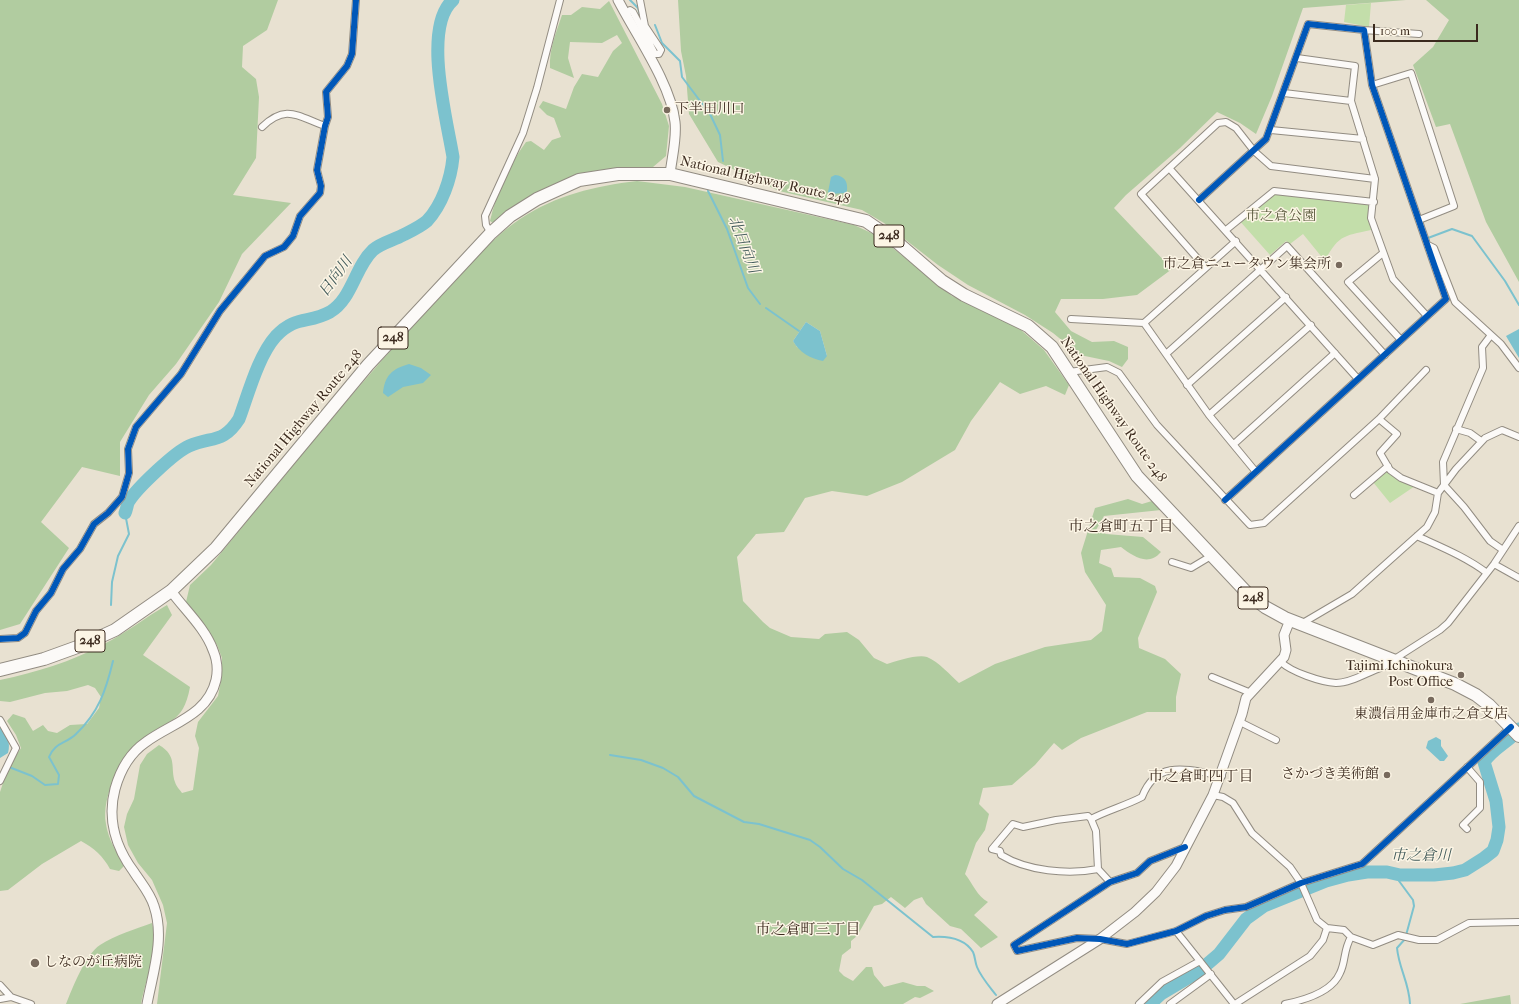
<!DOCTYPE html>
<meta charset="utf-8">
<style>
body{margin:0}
#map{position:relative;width:1519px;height:1004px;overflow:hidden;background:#e8e1d1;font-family:"IM FELL French Canon",serif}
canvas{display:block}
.scale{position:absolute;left:1373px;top:24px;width:105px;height:18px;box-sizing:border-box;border:2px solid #3b2a1e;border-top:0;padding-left:5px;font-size:12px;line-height:14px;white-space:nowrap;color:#3b2a1e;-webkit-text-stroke:3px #fcf5e5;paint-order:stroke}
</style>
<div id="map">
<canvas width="1519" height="1004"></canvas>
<div class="scale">100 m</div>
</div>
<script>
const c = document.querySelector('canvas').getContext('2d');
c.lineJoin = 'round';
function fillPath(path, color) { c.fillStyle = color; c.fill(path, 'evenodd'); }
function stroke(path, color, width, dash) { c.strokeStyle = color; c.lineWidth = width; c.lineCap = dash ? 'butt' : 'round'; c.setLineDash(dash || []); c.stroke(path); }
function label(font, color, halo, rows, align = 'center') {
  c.font = font + ' "IM FELL French Canon","Noto Serif JP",serif'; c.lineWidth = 3; c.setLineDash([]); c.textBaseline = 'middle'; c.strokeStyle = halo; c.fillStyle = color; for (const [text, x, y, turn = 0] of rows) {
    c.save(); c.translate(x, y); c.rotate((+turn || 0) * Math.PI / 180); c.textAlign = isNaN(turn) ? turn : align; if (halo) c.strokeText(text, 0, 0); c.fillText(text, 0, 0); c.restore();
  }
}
fillPath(new Path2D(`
 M1371,3L1369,27L1344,22L1346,5Z
 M1274,191L1374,202L1371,218L1375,229C1346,236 1339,233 1325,261L1303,234L1290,244L1286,241L1270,255L1238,219Z
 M1387,469L1415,486L1390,503L1373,482Z`), '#c3deaa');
fillPath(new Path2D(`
 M0,0H278L267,30L243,46L242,67L256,79L259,97L256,158L233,195L291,203L242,254L219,302L176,364L149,395L120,442V476L82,467L41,522L69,548L20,624L0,630Z
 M678,0H1406L1303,8L1272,96L1256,134L1240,123L1217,112L1180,148L1126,195L1114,208L1172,269L1137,295L1103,299H1061L1055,312L1071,331L1092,342L1114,341L1128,347V359L1122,367L1109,361L1080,355L1053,333L1025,315L968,285L938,265L884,223L862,210L779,191L718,162L689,114L686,76L681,51Z
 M1426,0H1519V282L1486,222L1450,124L1436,127L1413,65L1433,47L1449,20Z
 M609,1L662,104L669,126L666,156L653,167L616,170L523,201L493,223L490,221C496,194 510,164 526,142L531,141L544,150L552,140L561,137L554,118L547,115L539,107L543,101L566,109L574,87L582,74L598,77L613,51L622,43L617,35L602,43L570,42L568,58L574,78L550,68C549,49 556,33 562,15H571L582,7L600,9Z
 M637,181L685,187L854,225L878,236L952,296L988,312L1021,330L1044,350L1069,385L1065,395L1046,386L1020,394L1000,382L971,421L955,450L902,482L867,496L832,491L805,498L784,532L756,534L737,557L743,601L763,622L770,628L791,637L819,639L825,634L847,632L859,640L874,658L887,664C896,661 918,654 927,657C939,662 950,675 959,683L995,664L1045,647L1091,640L1102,631L1106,605L1085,572L1081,553L1095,508L1128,499L1142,504L1152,501L1161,510L1104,516L1096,530L1106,534L1143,537L1161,552C1148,567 1133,556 1121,547L1101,550L1099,563L1111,568L1114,577L1140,578L1155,586L1157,592L1138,638L1139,648L1165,659L1181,674L1176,697V712H1147L1081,738L1062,750L1054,743L1035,765L1012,785L983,788L979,804L989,814L985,830L976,843L965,874C973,884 977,896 988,902L974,915L998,937L981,948L961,929L950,926L926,904L922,897L914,900L905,908L891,897L882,904L874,906L857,936L851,941V948L842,955L839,971L844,976L853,981L866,967H872L874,975L884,987L903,982L917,986H925L934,991L920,998L915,997L903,1004H157L167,923L163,905L152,880L138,863L128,845L124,827L127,814L134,799L140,765L147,754L159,745C178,756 170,768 175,782C176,786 180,790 182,793L193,790L199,748L195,736L198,722L218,696L222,675V658L217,645L186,602L190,585L211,565C287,474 360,380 443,294C467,269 491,238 520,219C556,195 595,186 637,181ZM806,322L820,331L827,356L797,347L793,341Z
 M167,605L172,615L143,655L190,687C183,726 166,719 142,740C121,759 101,796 106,824C108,839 117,853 124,866L119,871L110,869C103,856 94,848 81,841L42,864L8,890L0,891V792L8,768L21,748L16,735L7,721L13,714L25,718L33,731L43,725L48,731L57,733L70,725L87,724L99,708L101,697L95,688L88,685L67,691L45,693L10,702L0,701V680C37,672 71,662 104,644C126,633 146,617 167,605Z
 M152,923C159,949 146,978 141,1004H66C73,987 85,955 100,945C115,935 136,929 152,923Z
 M1510,995L1511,1004H1460Z`), '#b1cca0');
fillPath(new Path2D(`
 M835,175C845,176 848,182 847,191L845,193L830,194L828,192L831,177Z
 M806,322L820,331L827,356L823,361C811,359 799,352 793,341Z
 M1519,329V358L1506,336Z
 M409,364L421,368L431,375L423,383L403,387L388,397L383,393C385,375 392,369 409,364Z
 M0,727C7,737 11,742 8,753L0,758Z
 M1436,737L1441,740V746L1448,756L1444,761H1440L1426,748L1428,741Z`), '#7cc2ce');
stroke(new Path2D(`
 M630,0L638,8L641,18
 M655,25L662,43L680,61L682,77L710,114L720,135L723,161
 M708,191L727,229L748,288L760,304
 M1428,238L1452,229L1472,236L1505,281L1519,305
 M766,308L799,331
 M111,605L112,582L118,556L129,534L125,513
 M610,755L641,760L663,768L678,777L694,796L744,822L759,824L810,840L820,847L843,869L862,880L933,937C948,936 964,938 973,952C975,956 975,962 977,967C981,977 989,986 996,995
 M9,767L32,776L45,785L58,784L59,775L49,757C55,742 66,744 76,734C99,712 106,690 113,661
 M1400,875L1399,881L1413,900L1414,906L1405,939L1397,948C1399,969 1409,982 1410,1004`), '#7cc2ce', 2);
stroke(new Path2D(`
 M125,513C127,509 127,504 129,501C137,488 175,452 189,446C212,436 223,444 239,419C248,395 258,356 276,336C296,315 308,324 330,312C352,299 355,267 373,250C381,243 394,240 403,235C411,231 420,227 427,221C442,205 451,179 453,157C447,120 422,27 453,0
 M1150,1004L1161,994L1198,972L1219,954L1246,919L1264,906L1326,881L1348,875L1367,872H1387L1400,875H1434L1453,873L1465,870L1484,858L1493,851L1497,840L1499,827L1496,801L1484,762C1493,748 1509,742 1519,729`), '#7cc2ce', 13);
const street = new Path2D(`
 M625,13L630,10L633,12L655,54H659L661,50L645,26L640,0
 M1364,30L1419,34
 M1297,58L1355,66L1351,101L1375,179L1371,218L1393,279L1427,316
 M1372,85L1411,73L1454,206L1419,220
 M1284,93L1351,101
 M262,127C286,104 297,116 325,126
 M1271,130L1363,139
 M1169,168L1358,379
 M1199,200L1266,139L1308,24L1364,30L1372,85L1446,299L1225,500
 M1226,230L1274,191L1374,202
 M491,233L486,225L485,216L523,133L537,88L560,0
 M1236,241L1144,323L1209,415L1256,472
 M1428,245L1434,248L1455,302L1501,344L1519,368
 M1383,253L1348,282L1401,340
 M1205,267L1141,194L1218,123L1226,122L1236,128L1254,151L1271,166L1375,179
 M1071,319L1144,323
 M1491,335L1482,347L1483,368L1443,462L1444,485L1464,507L1490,541L1503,550
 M1166,354L1287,246L1385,355
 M1069,372L1107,367L1119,373L1157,425L1250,525L1264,523L1379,419L1397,434L1380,453L1390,470L1401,478L1438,493
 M1187,385L1286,297
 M1209,415L1311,325
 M1379,419L1426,370
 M1456,429L1470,433L1481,441
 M1234,444L1335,353
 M1354,495L1388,466
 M1417,536C1441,547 1466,557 1487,573
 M1172,562L1191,568L1211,556
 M1494,564L1519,578
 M1301,624L1352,594L1427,527L1435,512L1438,493L1456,469L1485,438L1502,430L1519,437
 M0,639L18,638L25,633L36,611L51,593L63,569L80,549L94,524L108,513L122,497L129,473L128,449L136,427L181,374L220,311L265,256L284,247L293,236L300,216L320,193L321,186L317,170L325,126L328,117L326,92L347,66L352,54L356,0
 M1281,662C1291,672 1321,682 1336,683C1349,683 1363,675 1375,670C1382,667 1388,666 1393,660L1440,630L1448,623L1494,564L1519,526
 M1212,677L1251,693
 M0,720L16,748L0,781
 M1240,722L1276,740
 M1213,795L1223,797L1233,803L1252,833L1290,867L1301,883L1317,920L1327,928L1344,930L1351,937L1373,945L1398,935L1419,940H1437L1469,923L1519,922
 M1091,819L1096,831L1098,869
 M1467,829L1463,825L1480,808V782L1467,767
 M1185,847L1150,861L1137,873L1110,882L1014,945L1017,951L1077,938L1100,939L1127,944L1176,931L1206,916L1225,910L1246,907L1301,883L1362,864L1511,727
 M1110,882L1098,869C1068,875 1027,871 1001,855L1000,851L992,849L1013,824L1023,827L1056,820L1088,816L1091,819C1108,810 1125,806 1142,797C1157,758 1189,770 1222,776
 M1176,931L1234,1004
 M0,985L11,997
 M0,999L11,997L31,1004
 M1139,1004L1162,982L1200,961
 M1170,1004L1211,974
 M1235,1004L1310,956L1323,940L1327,928
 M1285,1004C1305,1000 1332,992 1340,973C1346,961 1343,951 1351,937`);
const secondary = new Path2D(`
 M618,0C636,35 671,84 675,122C677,138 672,157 670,174
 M147,1004C153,972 165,938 154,906C150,893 141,883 134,872C116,848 107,819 115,789C120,771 130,753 146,742C172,723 208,715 216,680C218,671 217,659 213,650C205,628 185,610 171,591
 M997,1004L1100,939L1135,912L1156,892L1176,866L1213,795L1242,714L1246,698L1284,657L1286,650L1284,635L1290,620`);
const highway = new Path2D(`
 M0,670L44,659L80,646L115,630L171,591L216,548L368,365L491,233L510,216L537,199L579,180L618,174H670L866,221L898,243L942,281L964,295L1028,326L1052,347L1137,476L1249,595L1265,607L1285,618L1393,660L1455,684L1476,695L1489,705L1519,736`);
stroke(street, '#928c82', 8);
stroke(secondary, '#928c82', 11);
stroke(highway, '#928c82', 14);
stroke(street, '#fcfaf8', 6);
stroke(secondary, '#fcfaf8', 9);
stroke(highway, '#fcfaf8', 12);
stroke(new Path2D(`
 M1199,200L1266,139L1308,24L1364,30L1372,85L1446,299L1225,500
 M0,639L18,638L25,633L36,611L51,593L63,569L80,549L94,524L108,513L122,497L129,473L128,449L136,427L181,374L220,311L265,256L284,247L293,236L300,216L320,193L321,186L317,170L325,126L328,117L326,92L347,66L352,54L356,0
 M1185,847L1150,861L1137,873L1110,882L1014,945L1017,951L1077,938L1100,939L1127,944L1176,931L1206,916L1225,910L1246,907L1301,883L1362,864L1511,727`), '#0057b8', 6);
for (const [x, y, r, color] of [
 [667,110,4,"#786a5d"],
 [1339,265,4,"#786a5d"],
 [1461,675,4,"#786a5d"],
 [1431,700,4,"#786a5d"],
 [1387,775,4,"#786a5d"],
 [35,963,5,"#786a5d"]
]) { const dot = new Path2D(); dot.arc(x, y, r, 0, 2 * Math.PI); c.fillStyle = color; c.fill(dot); stroke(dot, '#fcf5e5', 1.5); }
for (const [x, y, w] of [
 [889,236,30],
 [393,338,30],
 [1253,598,30],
 [90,641,30]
]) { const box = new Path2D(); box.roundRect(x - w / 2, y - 11, w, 22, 3); c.fillStyle = '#fcf5e5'; c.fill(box); stroke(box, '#3b2a1e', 1); }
label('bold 13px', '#3b2a1e', null, [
 ["248",889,236],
 ["248",393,338],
 ["248",1253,598],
 ["248",90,641]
]);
label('14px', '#3b2a1e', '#fcf5e5', [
 ["下半田川口",675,110,"left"],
 ["市之倉ニュータウン集会所",1331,265],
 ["Tajimi Ichinokura",1453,667],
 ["Post Office",1453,683],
 ["東濃信用金庫市之倉支店",1431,715,"center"],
 ["さかづき美術館",1379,775],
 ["しなのが丘病院",44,963,"left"]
], 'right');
label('14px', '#3b2a1e', '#fcf5e5', [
 ["National Highway Route 248",765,181,13],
 ["National Highway Route 248",1113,410,55],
 ["National Highway Route 248",304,419,-50]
]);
label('14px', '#565639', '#fcf5e5', [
 ["市之倉公園",1281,217]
]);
label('italic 15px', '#425b5b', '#fcf5e5', [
 ["北日向川",743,245,69],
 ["日向川",336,277,-54],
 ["市之倉川",1421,856]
]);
label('15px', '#3b2a1e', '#fcf5e5', [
 ["市之倉町五丁目",1121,527],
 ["市之倉町四丁目",1201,777],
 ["市之倉町三丁目",808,930]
]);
</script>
